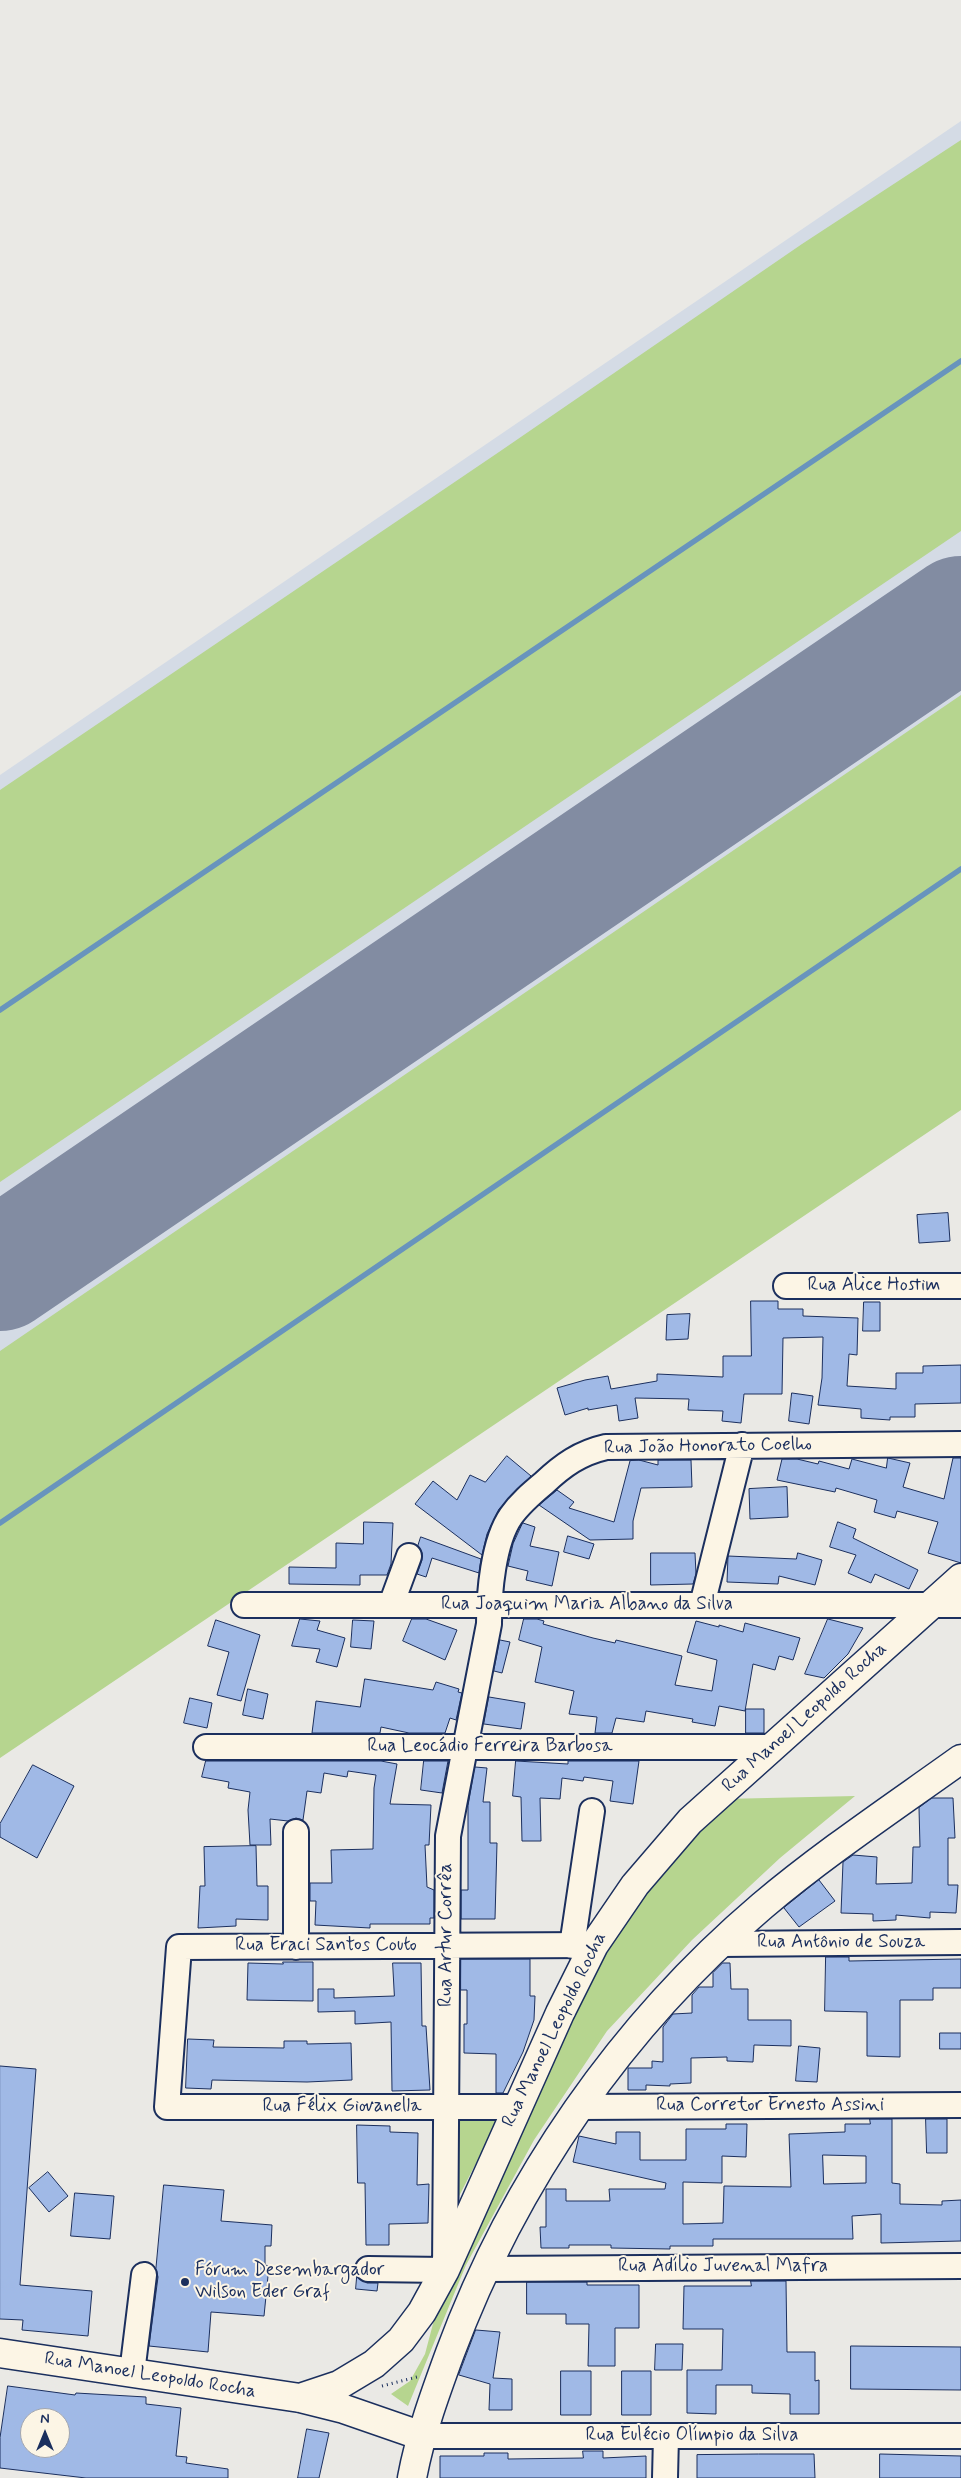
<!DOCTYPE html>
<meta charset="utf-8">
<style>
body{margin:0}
#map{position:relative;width:961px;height:2478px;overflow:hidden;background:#eae9e5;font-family:Mynerve,sans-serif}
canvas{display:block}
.north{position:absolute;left:20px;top:2408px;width:50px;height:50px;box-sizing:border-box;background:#fcf5e5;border:1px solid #a2a6af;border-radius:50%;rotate:0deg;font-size:14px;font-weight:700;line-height:20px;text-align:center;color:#1b2f5e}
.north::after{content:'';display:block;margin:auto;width:18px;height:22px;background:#1b2f5e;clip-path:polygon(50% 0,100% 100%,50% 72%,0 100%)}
</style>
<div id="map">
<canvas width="961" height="2478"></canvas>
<div class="north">N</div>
</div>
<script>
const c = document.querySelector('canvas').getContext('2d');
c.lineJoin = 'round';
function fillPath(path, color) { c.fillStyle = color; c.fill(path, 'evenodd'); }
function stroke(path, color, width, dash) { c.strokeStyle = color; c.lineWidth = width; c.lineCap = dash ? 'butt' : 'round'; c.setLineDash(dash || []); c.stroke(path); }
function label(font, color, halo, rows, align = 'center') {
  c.font = font + ' Mynerve,sans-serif'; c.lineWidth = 4; c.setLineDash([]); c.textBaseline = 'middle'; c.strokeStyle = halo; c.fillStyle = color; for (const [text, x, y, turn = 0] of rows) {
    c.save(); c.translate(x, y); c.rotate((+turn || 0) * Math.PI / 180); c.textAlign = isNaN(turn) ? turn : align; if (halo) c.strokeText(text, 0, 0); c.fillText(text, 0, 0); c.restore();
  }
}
fillPath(new Path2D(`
 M961,121V1107L0,1756V775Z`), '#d4dbe5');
fillPath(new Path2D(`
 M961,140V531L0,1182V790L499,452L802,244Z
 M961,695V1110L0,1758V1351Z
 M855,1796L780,1858L692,1940L607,2031L534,2140L466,2265L408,2406L391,2394L410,2381L425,2354L434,2320L469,2234L561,2030L632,1905L723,1799Z
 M453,2111H503L457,2200Z`), '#b6d58f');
stroke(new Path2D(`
 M0,1010L961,361
 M0,1523L961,869`), '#6894bd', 5.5);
stroke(new Path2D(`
 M0,1270L961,617`), '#828ca2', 122);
const building = new Path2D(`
 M948,1213L950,1241L919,1243L917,1215Z
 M751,1301H778V1309H803V1316L858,1318L857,1355L849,1354L847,1386L896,1389V1373H923V1366L961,1365V1403L915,1404V1417H890V1420L861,1418V1409L818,1405L822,1378L823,1337L783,1338L782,1394H744L741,1423L722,1421L723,1411L688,1410L689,1399L635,1398L638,1418L619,1421L617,1405L588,1410V1408L565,1415L557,1388L585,1380L608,1376L611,1389L657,1381V1374L723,1377V1356H751Z
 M864,1302H880V1331H863Z
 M690,1314L688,1339L666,1340L667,1315Z
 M792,1393L813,1396L809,1424L789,1421Z
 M507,1456L531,1476L499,1509L487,1534L482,1555L415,1504L433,1481L457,1500L470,1475L485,1482Z
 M888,1458L910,1463L903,1487L944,1499L953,1458H961V1563L928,1553L938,1522L897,1511L895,1518L874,1512L877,1500L836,1488L835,1492L777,1480L782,1459H797L818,1464L819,1461L849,1469L852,1459L886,1468Z
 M639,1460L658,1465V1460H691L692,1487L641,1488L633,1521V1539L590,1540L539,1505L557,1490L574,1502L569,1508L614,1522L630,1461Z
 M787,1487L788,1517L750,1519L749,1489Z
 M364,1522L393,1523L391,1564L387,1575H360V1585L289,1584V1567L336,1568V1543L363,1544Z
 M838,1522L856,1529L853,1538L918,1570L909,1589L875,1574L871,1583L848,1573L856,1555L830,1547Z
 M523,1523L535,1527L530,1546L559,1552L552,1586L526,1580L528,1571L508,1566L513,1544Z
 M568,1536L594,1544L589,1559L564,1552Z
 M421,1537L481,1559L479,1573L432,1558L426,1577L417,1574L422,1560V1553L418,1546Z
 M651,1553H695L696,1574L693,1584L651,1585Z
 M798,1553L822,1560L815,1585L779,1576L778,1584L727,1582L728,1556L796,1559Z
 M300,1619L320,1621L317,1630L345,1638L337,1667L316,1662L320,1649L292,1646Z
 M412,1619H426L457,1630L445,1660L403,1641Z
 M524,1619H537L544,1621L543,1624L593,1638L615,1643L616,1640L682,1656L675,1685L712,1691L717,1660L687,1652L696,1621L719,1627V1625L743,1632L745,1623L800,1638L793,1660L779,1656L775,1670L753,1664L745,1711L719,1706L715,1726L692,1722L693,1719L646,1711L644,1722L616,1718L612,1733H595L597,1717L569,1714L574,1691L535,1682L542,1647L519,1640Z
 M828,1619L863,1628L848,1654L824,1678L805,1674Z
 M216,1620L260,1635L241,1701L217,1695L229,1652L208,1646Z
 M353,1620L374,1621L371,1649L351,1647Z
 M500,1640L510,1642L502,1673L494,1671Z
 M365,1679L433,1690L436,1682L459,1689L458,1692L462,1693L456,1720L450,1718L445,1733H409L381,1727L380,1733H312L316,1701L360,1707Z
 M248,1689L268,1694L263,1719L243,1715Z
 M489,1697L525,1703L521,1729L484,1724Z
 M190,1698L212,1703L207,1728L184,1723Z
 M746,1709H764V1733H746Z
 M206,1761H381L397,1764L390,1804L431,1805L429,1845H425L427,1887L434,1890V1918H430V1924H370V1928L315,1925L316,1901H310V1883H332L331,1850L373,1849L374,1788L376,1775L348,1771L347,1777L324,1773L321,1793L307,1791L303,1820L296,1818L288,1821L270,1819L271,1845H250L248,1810L250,1792L228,1788L229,1782L202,1777Z
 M424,1761H448L442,1793L421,1790Z
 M516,1761L568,1764V1761H639L633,1804L610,1801L613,1781L584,1777L583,1781L562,1778L560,1799L540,1798L541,1841H522L521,1797L513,1796Z
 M33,1765L74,1786L37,1858L0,1837V1824Z
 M475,1767L487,1768L483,1802H490V1843H497L495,1919H461V1890H468V1806Z
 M932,1798H953L955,1838H948V1885H958L956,1913L930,1912V1918L896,1915V1920L873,1921V1914L841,1913L843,1862L853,1855L877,1857L876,1884L912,1883L913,1847H920L919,1808Z
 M256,1846L257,1886H268V1920L236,1919V1926L198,1928L200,1886H205L204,1847Z
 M819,1880L835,1901L799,1927L784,1908Z
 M826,1957H849V1961L961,1959V1988H933V2000H900V2057L867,2056V2012L825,2011Z
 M461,1959H530V1996H535L534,2020L523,2052L503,2093H496V2054L464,2053V2024H467V1990H461Z
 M283,1962H313V2001L247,2000L248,1963L283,1964Z
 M393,1963H421L422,2026H426L430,2090L392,2091L391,2022L355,2024V2011L318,2012V1989H334V1998L394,1996Z
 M723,1963H730L731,1989H748V2020H791V2046L754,2045L753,2062L727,2061V2057L691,2058V2083L670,2084V2086L646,2085V2090H628V2068H652V2061L663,2062V2027L673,2014L692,2013V1995L699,1987H713V1973Z
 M940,2033H961V2049H940Z
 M188,2039L214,2040L213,2047L284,2048V2041H307V2044L351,2043L352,2080L307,2082L212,2080L211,2089L186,2088Z
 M799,2046L820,2048L817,2082L796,2081Z
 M0,2066L36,2069L20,2285L92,2291L88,2336L22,2330L23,2320L0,2319Z
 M870,2119H892V2183L900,2184V2204L942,2205V2201L961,2200V2241L881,2243V2214L852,2216L853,2239H713V2246H670V2249L611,2248V2245H569V2248H541L540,2227H546V2189H566V2201H610L609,2189H665L666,2183L573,2162L579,2136L616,2144V2132H640V2160H686V2129H726V2124H747L746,2157L722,2156V2183L683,2182V2224L723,2223L724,2186L791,2187L789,2134L845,2132V2124H870ZM823,2155L866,2156V2183L824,2184Z
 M926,2119H947V2153H927Z
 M357,2125L390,2126V2132L418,2133L417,2185L429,2184L428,2223L389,2224V2245H366L365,2183H358Z
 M48,2172L68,2196L49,2212L29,2188Z
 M164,2185L224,2190L221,2221L272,2225L271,2246H265V2265L269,2266L264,2316L211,2312L208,2352L149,2346L158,2277L156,2269Z
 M75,2193L114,2196L110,2239L71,2236Z
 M357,2277L367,2283H378L377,2291L356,2289Z
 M751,2281H786L787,2352H815V2381L819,2380V2414H790V2394L752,2393V2385H716V2414L687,2413V2370H722L723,2329H683L684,2286H751Z
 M527,2282H587V2285H639V2328H615V2366H588L589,2324H566V2314H527Z
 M476,2330L500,2332L493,2378L512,2379V2410H489L490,2384L459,2375Z
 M656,2344H683L682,2370H655Z
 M851,2346L961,2347V2390L851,2389Z
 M561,2371H591V2415H561Z
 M622,2371H651V2415H622Z
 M8,2386L75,2395L76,2393L146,2397V2404L181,2408L176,2456L187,2457L186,2463L228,2469V2478H86L0,2468V2438ZM30,2418H60V2448H30Z
 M307,2429L329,2433L319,2478H298Z
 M583,2451H603V2458L646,2456V2478H440V2456H484V2453H508V2459L583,2458Z
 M759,2454H814L815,2478H697V2455Z
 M880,2454L961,2456V2478H880Z`);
fillPath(building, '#a0b9e6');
stroke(building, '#1b2f5e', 1);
const minor = new Path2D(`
 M786,1286H961
 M244,1605H961
 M391,1605L409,1556
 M702,1605L742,1445
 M206,1747H773
 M296,1832V1947
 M720,1944L961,1942
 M572,1946L592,1811
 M517,2107H167L179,1947L594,1945
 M579,2107L961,2105
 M368,2269L445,2270L448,1836L489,1624C489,1593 493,1542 511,1516C520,1503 532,1493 544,1483C563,1465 580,1453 606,1447L961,1444
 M486,2269L961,2266
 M132,2373L144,2275
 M422,2436H961
 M665,2478L666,2436`);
const major = new Path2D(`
 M0,2353L300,2398L344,2409L422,2436
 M300,2398L339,2385L374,2364L401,2340L422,2312L445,2270L560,2013L594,1945L635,1885L690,1821L961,1578
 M412,2478C420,2435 435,2394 450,2353C514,2181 622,2025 762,1906C825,1853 894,1807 961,1759`);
stroke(minor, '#1b2f5e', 28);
stroke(major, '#1b2f5e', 31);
stroke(new Path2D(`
 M382,2386L417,2377`), '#1b2f5e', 3, [1, 4]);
stroke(minor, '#fcf5e5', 24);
stroke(major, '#fcf5e5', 28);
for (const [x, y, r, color] of [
 [185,2282,5,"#1b2f5e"]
]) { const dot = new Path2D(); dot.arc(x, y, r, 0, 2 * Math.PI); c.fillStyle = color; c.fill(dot); stroke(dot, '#fcf5e5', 2); }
label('19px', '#1b2f5e', '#fcf5e5', [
 ["Rua Alice Hostim",874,1286],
 ["Rua João Honorato Coelho",708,1447,-1],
 ["Rua Joaquim Maria Albano da Silva",587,1605],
 ["Rua Manoel Leopoldo Rocha",805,1718,-42],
 ["Rua Leocádio Ferreira Barbosa",490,1747],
 ["Rua Artur Corrêa",447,1935,-90],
 ["Rua Antônio de Souza",841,1943],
 ["Rua Eraci Santos Couto",326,1946],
 ["Rua Manoel Leopoldo Rocha",555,2030,-64],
 ["Rua Corretor Ernesto Assini",770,2106],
 ["Rua Félix Giovanella",342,2107],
 ["Rua Adílio Juvenal Mafra",723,2267],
 ["Rua Manoel Leopoldo Rocha",150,2376,9],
 ["Rua Eulécio Olímpio da Silva",692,2436]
]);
label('19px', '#1b2f5e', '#fcf5e5', [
 ["Fórum Desembargador",195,2271],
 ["Wilson Eder Graf",195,2293]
], 'left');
</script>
